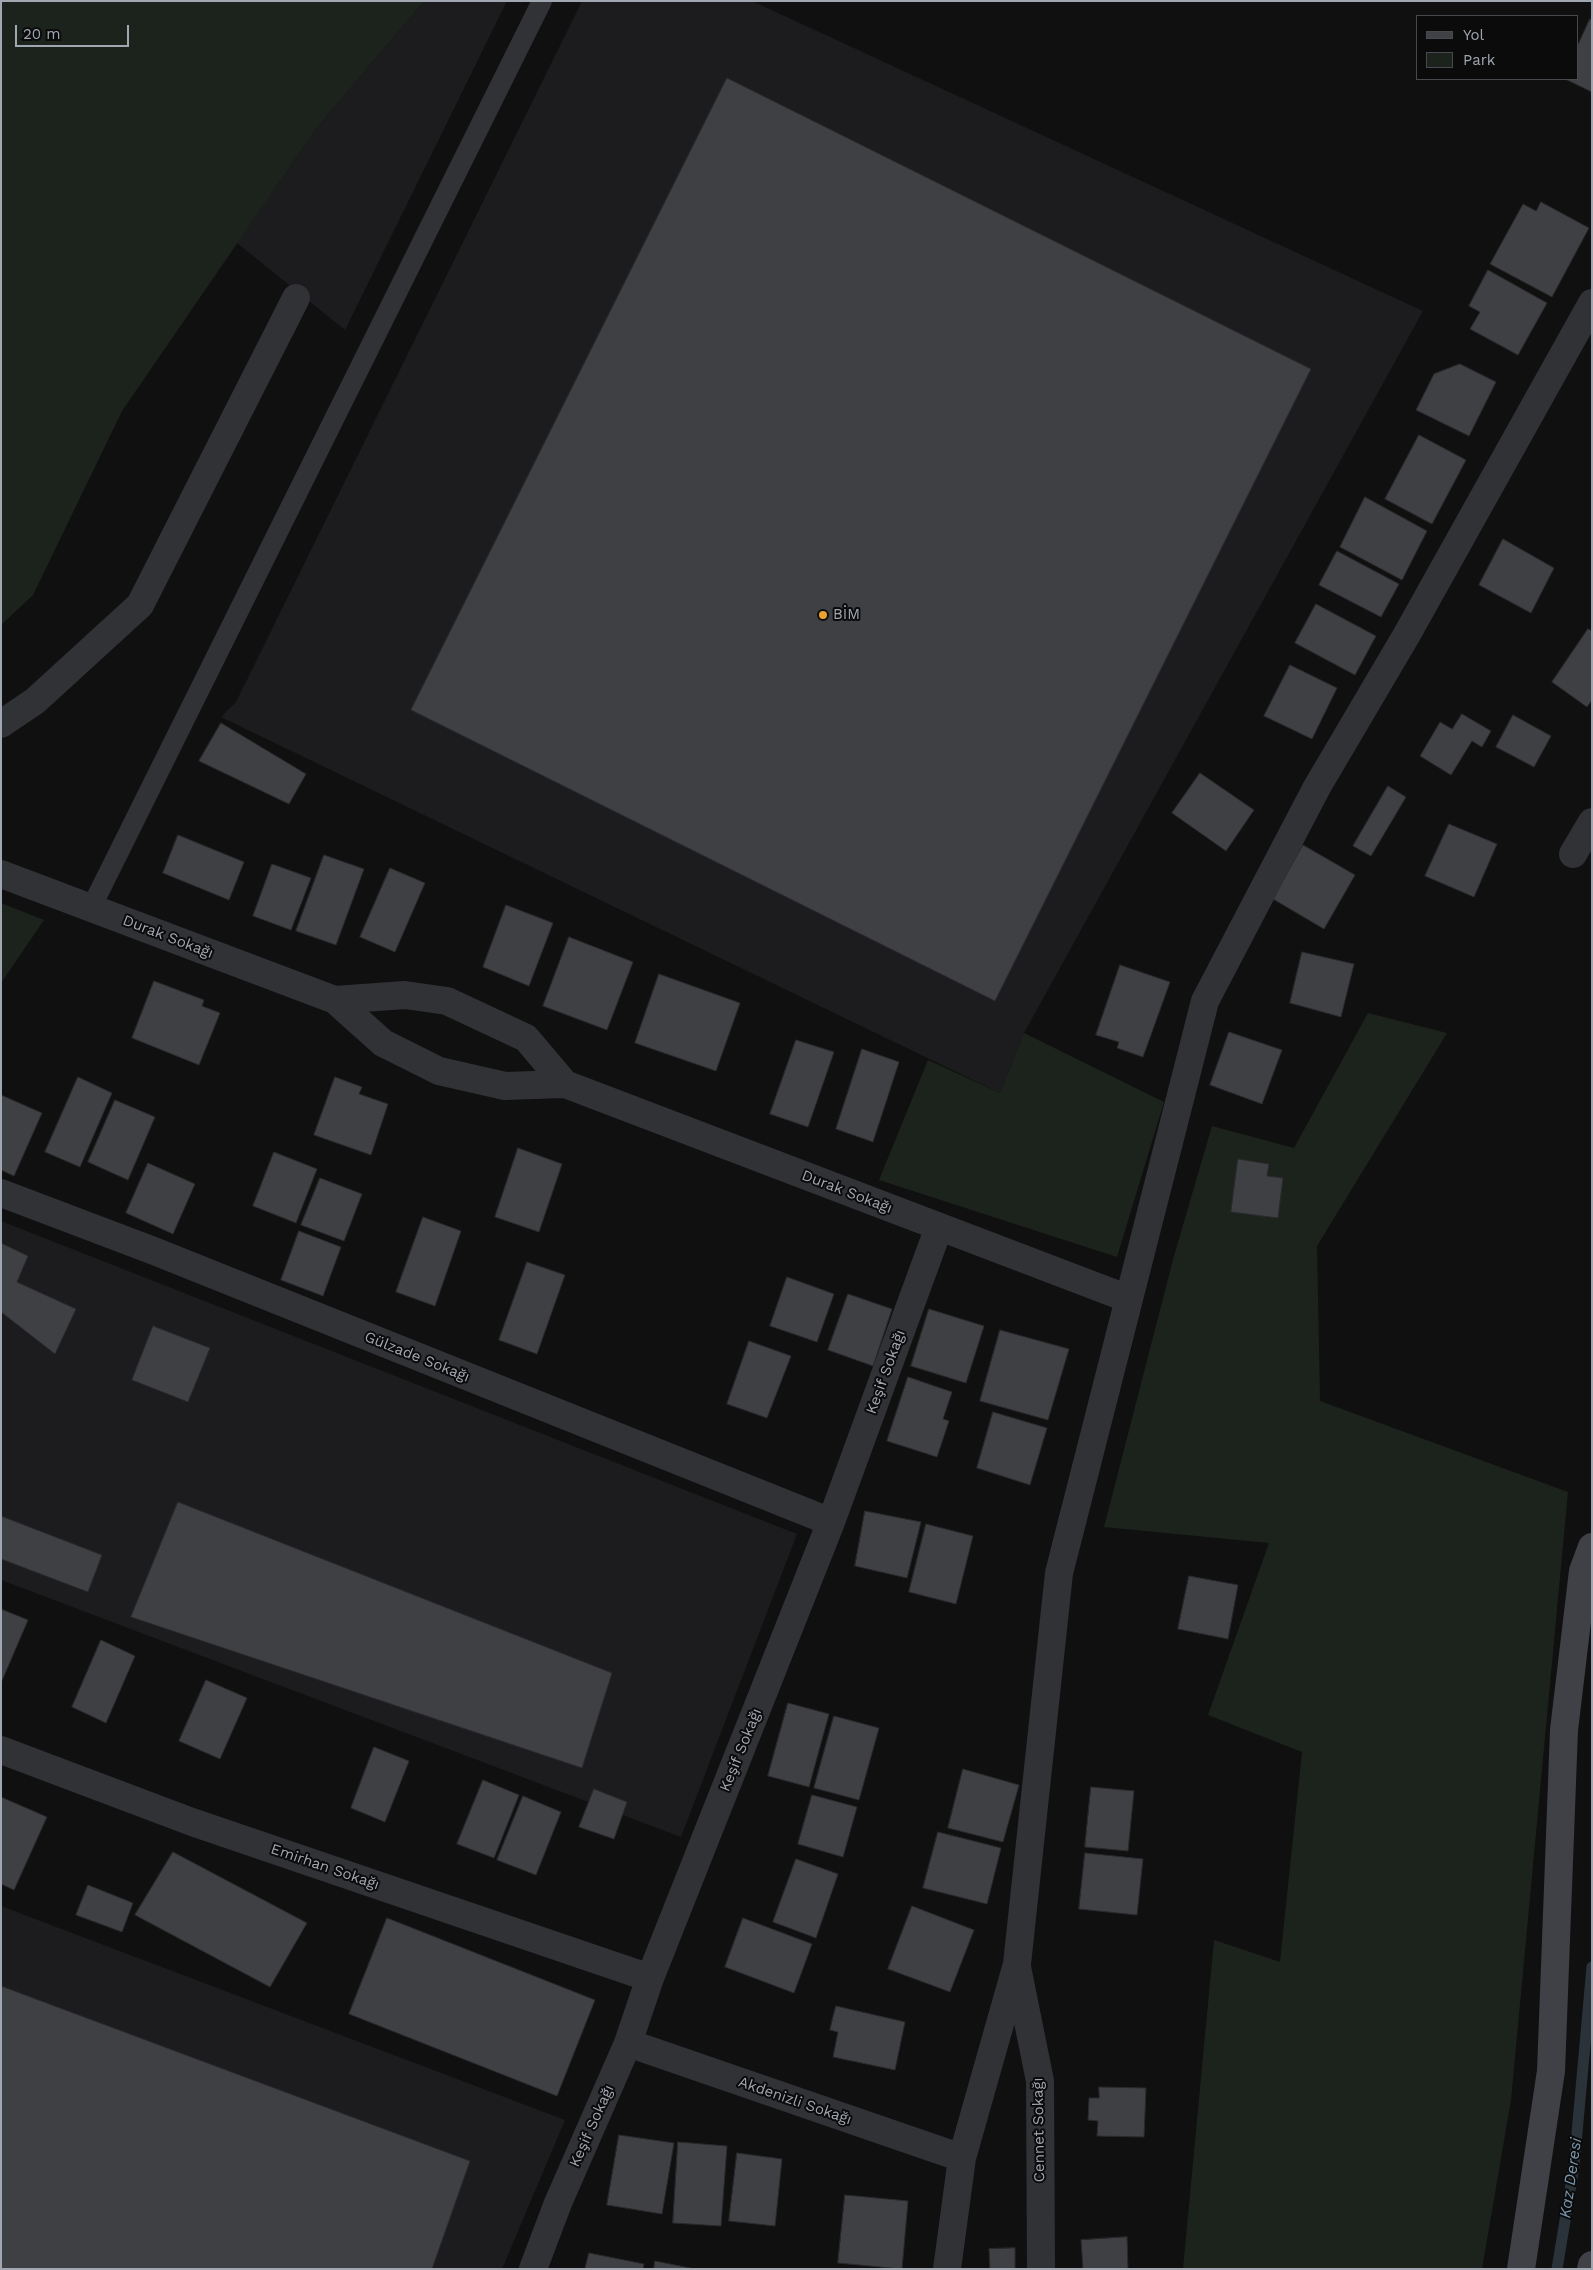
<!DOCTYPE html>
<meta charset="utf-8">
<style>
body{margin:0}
#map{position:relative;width:1593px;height:2270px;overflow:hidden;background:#101011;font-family:"Work Sans",sans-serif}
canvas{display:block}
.frame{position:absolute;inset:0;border:2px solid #a1a7b1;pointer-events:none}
.legend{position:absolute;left:1416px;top:15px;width:162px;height:65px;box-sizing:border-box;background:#0b0b0c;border:1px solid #47494e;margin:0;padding:6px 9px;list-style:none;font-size:15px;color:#a1a7b1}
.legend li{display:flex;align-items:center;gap:10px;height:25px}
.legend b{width:25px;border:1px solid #47494e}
.scale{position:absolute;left:15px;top:25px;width:114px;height:22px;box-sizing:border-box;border:2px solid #a1a7b1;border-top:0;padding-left:6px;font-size:15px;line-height:18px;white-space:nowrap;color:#a1a7b1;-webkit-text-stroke:4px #0b0b0c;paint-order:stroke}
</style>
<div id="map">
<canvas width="1593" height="2270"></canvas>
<div class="frame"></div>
<ul class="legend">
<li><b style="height:6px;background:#3f4146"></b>Yol</li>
<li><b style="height:14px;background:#1c231d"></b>Park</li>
</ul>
<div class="scale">20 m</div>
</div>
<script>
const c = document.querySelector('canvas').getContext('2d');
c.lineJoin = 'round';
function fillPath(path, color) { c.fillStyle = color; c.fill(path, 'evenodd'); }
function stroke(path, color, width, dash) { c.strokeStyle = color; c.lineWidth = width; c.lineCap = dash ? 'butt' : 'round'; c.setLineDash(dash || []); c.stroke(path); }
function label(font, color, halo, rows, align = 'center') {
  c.font = font + ' "Work Sans",sans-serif'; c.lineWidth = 4; c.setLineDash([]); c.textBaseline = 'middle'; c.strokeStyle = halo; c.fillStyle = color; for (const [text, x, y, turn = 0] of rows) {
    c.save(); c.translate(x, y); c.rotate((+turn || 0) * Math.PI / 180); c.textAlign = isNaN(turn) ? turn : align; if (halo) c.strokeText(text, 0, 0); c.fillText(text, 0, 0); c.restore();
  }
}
fillPath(new Path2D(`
 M424,1H507L345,330L237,243L315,130Z
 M582,1H752L1423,311L1024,1033L1000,1093L221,717L236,702Z
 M1,1221L797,1534L681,1837L1,1580Z
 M1,1906L565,2120L502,2269H1Z`), '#1c1c1e');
fillPath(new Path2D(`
 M1,1H424L315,130L122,411L33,595L1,625Z
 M1,903L44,920L1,983Z
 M1368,1013L1447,1033L1317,1246L1320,1401L1568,1492L1511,2100L1482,2269H1183L1214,1940L1280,1962L1302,1752L1208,1715L1269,1543L1104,1527L1174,1256L1212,1126L1294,1148Z
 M1024,1033L1164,1102L1117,1257L879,1180L928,1060L1000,1093Z`), '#1c231d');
stroke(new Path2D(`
 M1557,2269L1574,2166L1592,1967`), '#2a3339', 11);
const building = new Path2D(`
 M1590,19L1592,20V92L1565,79H1577V47Z
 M727,78L1311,369L995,1001L411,710Z
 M1541,202L1589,228L1552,297L1490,264L1523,204L1536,211Z
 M1488,270L1547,303L1518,355L1470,329L1480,312L1469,306Z
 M1460,364L1496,382L1469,436L1416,410L1434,374Z
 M1419,435L1466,460L1432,524L1385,499Z
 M1365,497L1427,531L1402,580L1340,547Z
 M1503,539L1554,568L1531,613L1479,585Z
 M1337,551L1399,584L1381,617L1319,585Z
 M1316,604L1376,636L1355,675L1295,643Z
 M1588,629L1592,631V700L1587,707L1552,682Z
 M1290,665L1337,688L1312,739L1264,716Z
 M1462,714L1491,731L1482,747L1472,741L1451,775L1420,756L1440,722L1452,729Z
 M1513,715L1551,736L1534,767L1496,747Z
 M221,723L306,774L289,804L199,761Z
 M1200,773L1254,810L1226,851L1172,813Z
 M1388,786L1406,797L1371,856L1353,846Z
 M1449,824L1497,844L1474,897L1425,876Z
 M178,835L244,862L229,900L163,873Z
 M1303,845L1355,875L1324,929L1273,899Z
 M324,855L364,869L336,945L296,931Z
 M272,864L311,878L291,930L253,916Z
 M390,868L425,883L395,952L360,937Z
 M506,905L553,923L529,986L483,967Z
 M569,937L633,962L607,1030L543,1006Z
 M1302,952L1354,964L1341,1017L1290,1003Z
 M1120,965L1170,982L1143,1057L1117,1048L1119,1042L1096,1035Z
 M659,974L740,1003L716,1071L635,1043Z
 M154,981L204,1000L202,1006L220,1013L199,1065L132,1038Z
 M1229,1032L1282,1050L1262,1104L1210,1085Z
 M796,1040L834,1052L808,1127L770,1114Z
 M862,1049L899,1062L873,1142L836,1129Z
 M78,1077L112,1093L80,1167L45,1152Z
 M335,1077L362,1087L359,1094L388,1104L371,1155L314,1135Z
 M1,1095L42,1113L14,1176L1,1170Z
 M115,1100L155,1117L128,1180L88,1162Z
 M518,1148L562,1164L539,1232L495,1217Z
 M274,1152L317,1169L296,1223L253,1206Z
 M1238,1159L1269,1164L1267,1176L1283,1178L1278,1218L1231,1212Z
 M148,1163L195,1184L173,1234L126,1213Z
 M320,1178L362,1194L344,1241L301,1225Z
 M423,1217L461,1231L435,1306L396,1292Z
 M299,1231L341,1247L323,1296L281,1280Z
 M1,1243L28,1256L17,1282L76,1309L55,1354L1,1312Z
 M527,1262L565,1275L537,1354L499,1340Z
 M787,1277L834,1294L817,1342L770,1326Z
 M848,1294L892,1309L873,1366L828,1350Z
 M929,1309L984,1326L966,1383L911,1366Z
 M153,1326L210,1348L188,1402L132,1380Z
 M1000,1330L1069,1349L1048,1420L980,1401Z
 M749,1341L791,1356L767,1418L727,1404Z
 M908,1377L952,1392L943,1419L949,1421L937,1457L887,1441Z
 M993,1412L1047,1428L1030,1485L977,1468Z
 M178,1502L612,1673L582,1768L131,1617Z
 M865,1511L921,1522L907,1578L855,1566Z
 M1,1516L102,1555L88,1592L1,1559Z
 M926,1524L973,1536L956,1604L909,1592Z
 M1189,1576L1238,1585L1228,1639L1178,1629Z
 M1,1609L28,1620L1,1683Z
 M101,1640L135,1656L106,1723L72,1707Z
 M206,1680L247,1698L220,1759L179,1741Z
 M788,1703L829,1714L809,1787L768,1776Z
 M834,1716L879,1728L859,1800L814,1788Z
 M374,1747L409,1761L385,1822L351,1808Z
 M963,1769L1019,1785L1003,1842L948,1828Z
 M483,1780L519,1795L494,1858L457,1844Z
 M1091,1787L1134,1791L1128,1851L1085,1847Z
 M594,1789L627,1802L614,1839L579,1827Z
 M812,1795L857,1807L843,1857L798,1844Z
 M523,1796L561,1812L536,1875L497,1860Z
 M1,1797L47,1817L14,1890L1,1884Z
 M938,1832L1001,1848L987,1904L923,1888Z
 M173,1852L307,1923L270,1987L135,1915Z
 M1085,1853L1143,1859L1137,1915L1079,1909Z
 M796,1859L838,1874L816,1938L773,1922Z
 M88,1885L133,1903L122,1932L76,1915Z
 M912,1906L974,1930L950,1992L888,1969Z
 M387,1918L595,2000L557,2096L349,2014Z
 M743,1918L812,1944L794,1993L725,1967Z
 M1,1986L470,2161L432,2269H1Z
 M836,2006L905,2022L895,2070L833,2057L838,2032L830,2030Z
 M1099,2087L1146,2088L1144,2137L1097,2136L1098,2121L1088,2120L1089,2098H1099Z
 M619,2135L674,2143L662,2214L607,2205Z
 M678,2142L727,2146L721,2226L673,2223Z
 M737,2153L782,2159L775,2226L729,2221Z
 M845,2195L908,2201L902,2269L838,2263Z
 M1127,2237L1128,2269H1083L1081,2240Z
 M1015,2248V2269H990L989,2249Z
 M589,2253L644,2264L643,2269H585Z
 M655,2261L695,2269H654Z`);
fillPath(building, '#3f4044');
stroke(building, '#2a2a2d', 1);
stroke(new Path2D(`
 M91,908L542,1`), '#313236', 20);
stroke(new Path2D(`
 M1,724L35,701L140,605L296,298
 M1573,854L1592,822
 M1,874L335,1000L383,1043L439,1071L505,1086L565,1084L1129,1299
 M335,1000L405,995L447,1001L526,1038L565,1084
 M1,1193L154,1251L831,1522
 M1,1750L192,1822L650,1978
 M1017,1967L1040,2081L1041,2269
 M628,2043L962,2158
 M533,2269L558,2203L628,2043L650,1978L831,1522L939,1227
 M947,2269L962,2158L1017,1964L1059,1573L1205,1001L1317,787L1406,636L1592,303`), '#313236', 28);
stroke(new Path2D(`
 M1521,2269L1551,2071L1564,1730L1583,1571L1592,1547
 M1591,2269L1592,2265`), '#3f4146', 28);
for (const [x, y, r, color] of [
 [823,615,5,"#e9a230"]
]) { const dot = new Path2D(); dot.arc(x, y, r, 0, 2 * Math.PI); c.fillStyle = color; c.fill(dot); stroke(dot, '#0b0b0c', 2); }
label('15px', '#a1a7b1', '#0b0b0c', [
 ["BİM",833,615]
], 'left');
label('15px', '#a1a7b1', '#0b0b0c', [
 ["Durak Sokağı",168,937,21],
 ["Durak Sokağı",847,1192,21],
 ["Gülzade Sokağı",417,1357,22],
 ["Keşif Sokağı",886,1372,-70],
 ["Keşif Sokağı",741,1750,-68],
 ["Emirhan Sokağı",325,1867,19],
 ["Akdenizli Sokağı",795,2101,19],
 ["Keşif Sokağı",592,2126,-66],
 ["Cennet Sokağı",1039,2130,-91]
]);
label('italic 16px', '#7996ac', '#0b0b0c', [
 ["Kaz Deresi",1571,2178,-82]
]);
</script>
